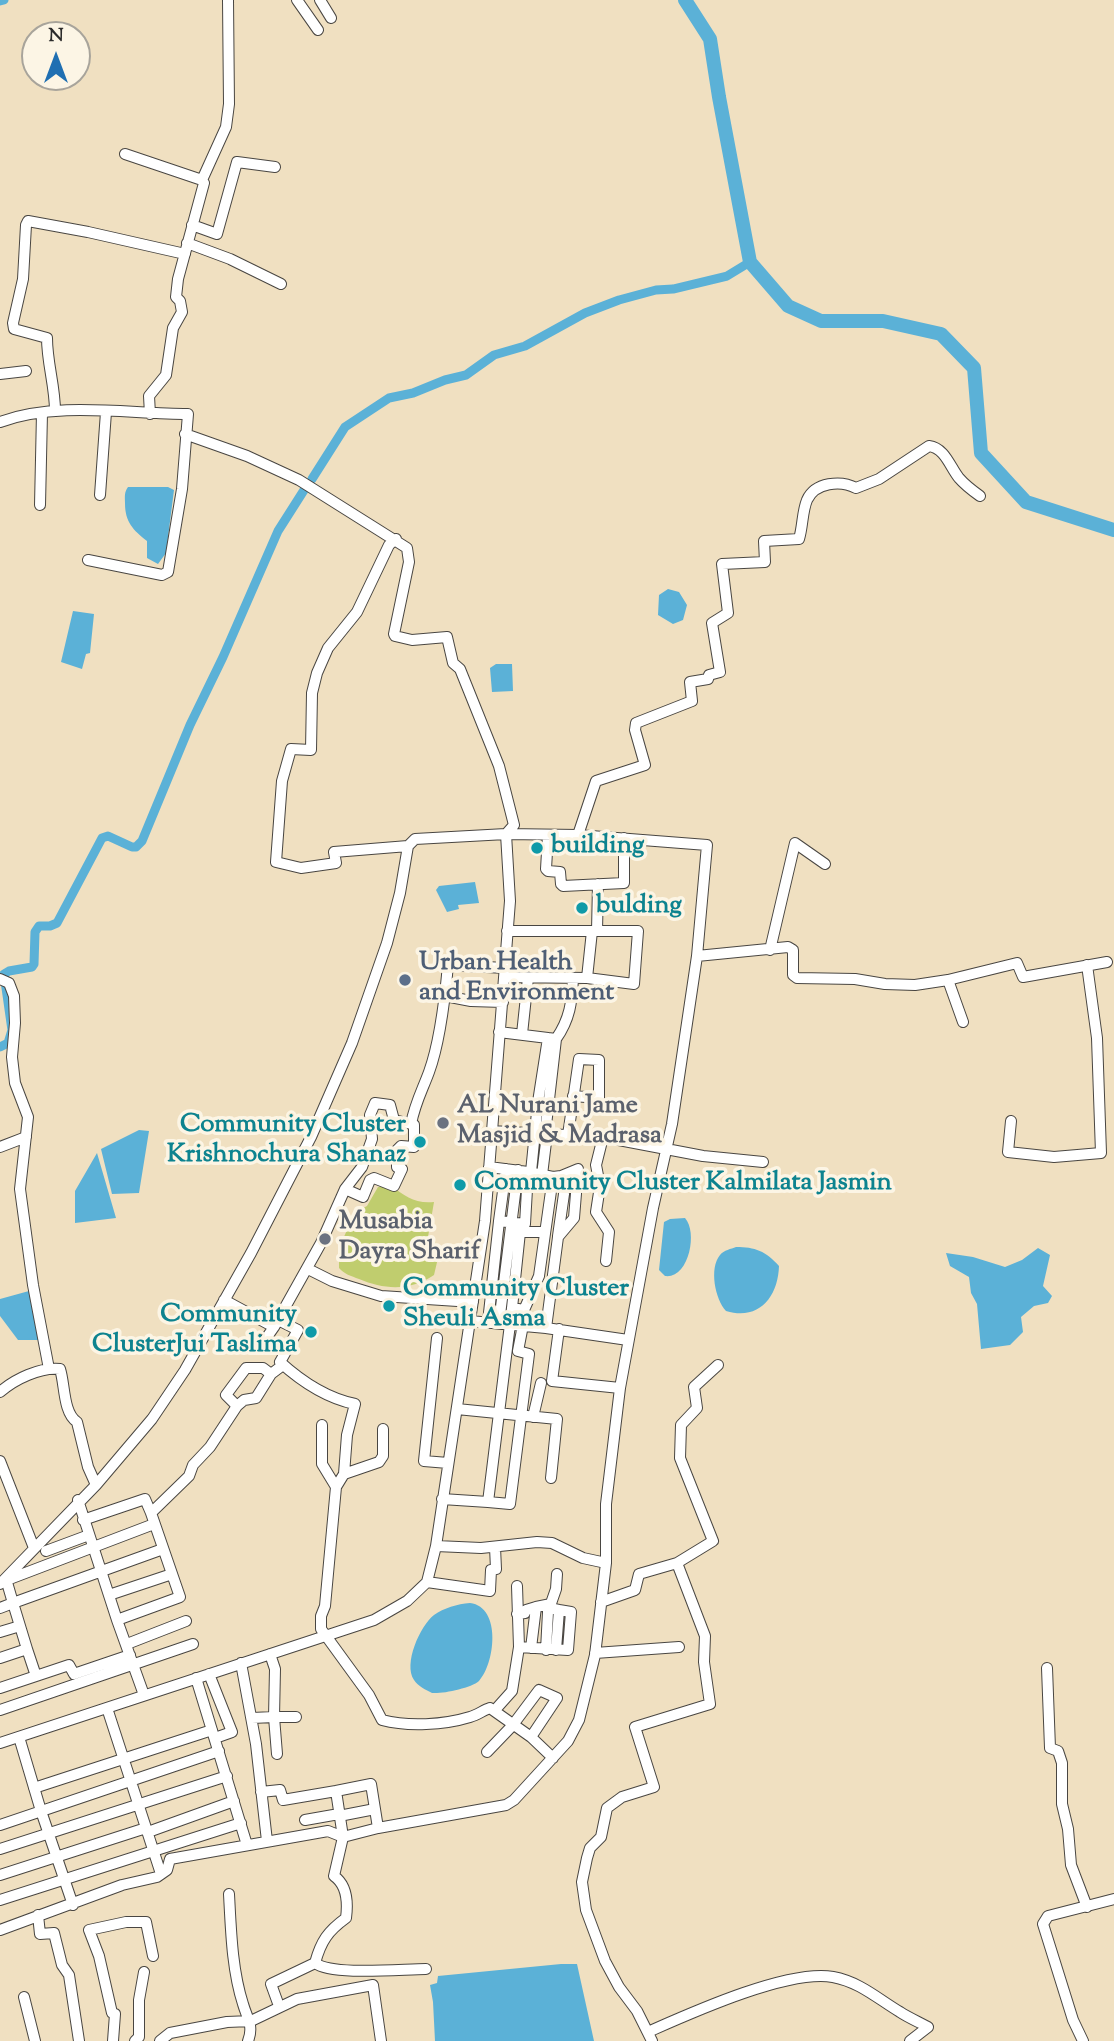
<!DOCTYPE html>
<style>
body{margin:0}
#map{position:relative;width:1114px;height:2041px;overflow:hidden;background:#f0e0c1;font-family:"Sorts Mill Goudy",serif}
canvas{display:block}
.north{position:absolute;left:21px;top:21px;width:70px;height:70px;box-sizing:border-box;background:#fcf5e5;border:2px solid #a8a49b;border-radius:50%;rotate:0deg;font-size:19px;font-weight:700;line-height:28px;text-align:center;color:#2b2b2b}
.north::after{content:'';display:block;margin:auto;width:24px;height:32px;background:#1f6fb2;clip-path:polygon(50% 0,100% 100%,50% 72%,0 100%)}
</style>
<div id="map">
<canvas width="1114" height="2041"></canvas>
<div class="north">N</div>
</div>
<script>
const c = document.querySelector('canvas').getContext('2d');
c.lineJoin = 'round';
function fillPath(path, color) { c.fillStyle = color; c.fill(path, 'evenodd'); }
function stroke(path, color, width, dash) { c.strokeStyle = color; c.lineWidth = width; c.lineCap = dash ? 'butt' : 'round'; c.setLineDash(dash || []); c.stroke(path); }
function label(font, color, halo, rows, align = 'center') {
  c.font = font + ' "Sorts Mill Goudy",serif'; c.lineWidth = 7; c.setLineDash([]); c.textBaseline = 'middle'; c.strokeStyle = halo; c.fillStyle = color; for (const [text, x, y, turn = 0] of rows) {
    c.save(); c.translate(x, y); c.rotate((+turn || 0) * Math.PI / 180); c.textAlign = isNaN(turn) ? turn : align; if (halo) c.strokeText(text, 0, 0); c.fillText(text, 0, 0); c.restore();
  }
}
fillPath(new Path2D(`
 M391,1186C405,1196 415,1204 434,1202L428,1237L435,1241L438,1258L434,1275C410,1291 385,1290 359,1279C351,1276 344,1274 339,1268V1248L355,1212L367,1206L378,1187Z`), '#c0cd6e');
fillPath(new Path2D(`
 M128,487H168L174,490L166,553L158,564L147,558V541C133,530 125,522 125,503C125,496 124,493 128,487Z
 M668,589L679,592L687,605L683,620L673,624L658,615L659,595Z
 M73,611L94,614L90,653L86,654L82,669L61,662Z
 M496,664H512L513,691L492,692L490,668Z
 M475,882L479,903L458,905L459,909L447,912L436,890L439,886Z
 M139,1130L149,1131L139,1193L112,1194L101,1149Z
 M97,1153L116,1218L75,1223V1191Z
 M685,1218C698,1232 689,1279 665,1276L659,1270L664,1222L670,1219Z
 M736,1247C755,1247 766,1251 779,1266C778,1297 759,1321 726,1311C715,1299 709,1268 720,1255C724,1250 731,1249 736,1247Z
 M1038,1248L1050,1255L1043,1286L1052,1296L1048,1303L1034,1306L1021,1317L1023,1332L1010,1345L981,1349L977,1304L971,1293L969,1277L950,1266L946,1253L973,1257L1005,1267L1022,1260Z
 M29,1291L42,1340H18L0,1316V1299Z
 M470,1603C502,1607 495,1664 479,1681C471,1688 443,1694 432,1693C426,1690 418,1686 414,1680C403,1664 420,1626 434,1615C444,1608 457,1604 470,1603Z
 M561,1964H577L594,2041H435L433,2002L430,1985L437,1983L438,1976Z`), '#5bb1d7');
stroke(new Path2D(`
 M0,1L4,0
 M312,479L345,427L389,398L413,393L445,380L466,375L494,355L525,346L585,313L619,300L656,290L673,289L727,276L750,262
 M0,1047L8,1043L12,1030L4,974L9,971L32,967L34,964L35,932L39,926H50L57,923L102,838L108,836L132,847H136L142,841L190,725L223,657L278,531L306,487`), '#5bb1d7', 9);
stroke(new Path2D(`
 M685,0L710,39L719,97L750,262L788,306L821,321H883L941,334L974,368L981,453L1026,502L1114,530`), '#5bb1d7', 14);
const street = new Path2D(`
 M297,0L318,30
 M320,0L331,18
 M125,154L202,180
 M192,225L217,234L237,162L275,167
 M187,243L230,259L281,284
 M0,374L26,371
 M55,411C55,386 47,363 47,338L14,329L13,323L23,279L26,225L28,221L88,232L185,254
 M150,414L149,396L166,375L173,328L182,312L180,301L176,297L178,279L204,183L202,180L226,127L229,104L228,0
 M0,422C58,401 127,414 188,414L182,489L168,572L162,575L88,560
 M100,495L106,412
 M40,505L42,413
 M396,539L389,545L357,612L328,648L317,673L312,693L311,750L291,749L282,781L276,862L301,868L336,863L334,852L408,846
 M548,835L546,869L548,871L560,872L561,884L563,886L624,883V838
 M578,835L596,781L645,765L635,730L636,723L692,701L690,682L708,679L709,675L720,672L712,623L728,613L722,564L765,562L764,541L799,539C803,526 802,512 807,500C815,482 841,480 856,488L879,479L929,446C945,448 950,467 959,478C965,485 973,491 980,496
 M507,931H638L634,984L587,978L592,931
 M597,931L598,884
 M770,950L795,843L825,864
 M697,956L788,947L793,950V975L797,978L855,979L885,984L915,985L948,980L1017,963L1023,977L1107,962
 M504,977L587,978
 M0,979L9,983L14,996L15,1023L12,1057L15,1083L28,1117L20,1189L33,1285L49,1369
 M948,980L963,1022
 M445,996L471,1001L503,1002
 M499,1032L556,1039L545,1134
 M522,1034L528,978
 M556,1039C570,1019 572,1002 573,978
 M1011,1121L1008,1152L1054,1157L1101,1153L1097,1038L1087,965
 M491,1131L603,1137L703,1156L763,1162
 M568,1135L579,1059L599,1060V1098L573,1096
 M603,1137L596,1165L600,1186L596,1212L609,1232L606,1261
 M0,1147L26,1137
 M489,1167L528,1172L525,1224L522,1229
 M531,1172L538,1102L548,1038
 M542,1175L547,1134
 M345,1189L363,1197L370,1180L374,1178L394,1186L402,1169L397,1167V1150L401,1146L414,1147V1125L411,1124C415,1103 422,1091 429,1072C440,1042 445,998 448,965L505,968
 M499,1221L506,1169
 M520,1232H545
 M511,1233L520,1232L512,1308L524,1310L539,1276L553,1177L528,1172
 M558,1236L564,1194
 M308,1269L332,1281L381,1296L473,1302
 M224,1300L274,1327L321,1243L345,1189L362,1167L372,1139L370,1115L375,1103L390,1105L394,1120L411,1124
 M278,1320L298,1330L280,1362C302,1382 326,1398 355,1404L347,1435L344,1474L336,1487L325,1606L321,1616V1629L369,1695L382,1720C408,1727 444,1725 470,1717C477,1715 484,1710 490,1708L531,1737L553,1758
 M470,1321L546,1328L628,1340
 M488,1322L499,1221L525,1224
 M499,1323L518,1170
 M546,1328L558,1237L574,1218L578,1169L561,1176L553,1177
 M559,1329L552,1381L620,1388
 M437,1338L424,1461L448,1463
 M260,1347L274,1327
 M0,1392C15,1379 40,1367 60,1369C65,1384 63,1413 77,1422L88,1467L96,1485
 M237,1406L226,1395L246,1368H263L271,1374L283,1365
 M457,1409L557,1419L551,1478
 M533,1417L541,1383
 M322,1425V1464L336,1487
 M0,1461L34,1548
 M344,1474L379,1462L383,1456V1429
 M442,1499L488,1502L512,1308
 M78,1500L117,1620L180,1597L151,1513L189,1476L193,1465L210,1447L237,1406L244,1400L256,1398L271,1374
 M488,1502L510,1504L529,1354L518,1351L523,1325
 M83,1520L145,1499L151,1513
 M436,1546L481,1548L537,1542L552,1543L583,1558L606,1563
 M46,1551L89,1535
 M7,1580L154,1524
 M427,1582L490,1591L491,1570L496,1569L495,1547
 M0,1584L96,1485L152,1419L185,1370L251,1253L311,1137L352,1043L387,943L400,893L408,846L415,839L506,834L514,825L499,766L460,669L453,663L447,637L412,640L395,636L394,634L409,562L407,548L299,480L247,456L185,434
 M109,1595L172,1574
 M601,1602L635,1590L639,1574L677,1563
 M0,1608L13,1603L6,1579
 M554,1609L559,1610L556,1650
 M517,1614L525,1613L526,1610L536,1607
 M117,1620L144,1695
 M20,1626L13,1603L163,1549
 M0,1632L20,1626L27,1649
 M127,1644L186,1621
 M519,1647L568,1650L571,1612L559,1610
 M531,1648L536,1607L551,1604
 M546,1650L548,1612L556,1589L557,1574
 M595,1653L679,1647
 M0,1658L27,1649L36,1676
 M241,1663L256,1744L267,1841
 M1047,1668L1050,1748L1058,1751L1062,1763V1804L1068,1829L1071,1865L1087,1907
 M209,1674L232,1732L215,1738
 M196,1678L247,1845
 M0,1688L69,1665L74,1674L130,1655
 M107,1708L161,1874
 M0,1710L193,1644
 M495,1710L512,1691L519,1647L517,1586
 M252,1718L274,1717L275,1669L270,1654
 M19,1737L41,1811L73,1905
 M0,1743L374,1620L407,1601L427,1582L436,1546L485,1221L510,901L506,834L578,835L707,845L697,956L672,1124L653,1208L620,1388L606,1504V1563L595,1655L579,1720L568,1741L514,1800L506,1805L378,1828L371,1784L336,1791L343,1837
 M487,1752L512,1726L539,1690L557,1698L531,1737
 M277,1754L274,1717H296
 M34,1788L212,1730
 M261,1792L280,1790L283,1800L336,1791
 M339,1816L375,1809
 M305,1820L339,1814
 M0,1825L219,1751
 M148,1832L234,1801
 M0,1849L227,1776
 M0,1875L146,1828
 M229,1894C231,1931 232,1970 243,2004C247,2018 254,2026 248,2041
 M0,1900L241,1823
 M38,1915L40,1934L54,1933L62,1965L69,1975L79,2041
 M0,1930L122,1885L157,1877L167,1870L170,1859L328,1831L343,1837
 M315,1963C332,1976 402,1969 426,1969
 M24,1997L35,2041
 M279,2006L271,1984L315,1963C321,1941 328,1931 346,1918C348,1903 347,1885 334,1876L343,1837L378,1828
 M648,2032C691,2013 788,1969 833,1977C860,1982 878,1999 900,2012C909,2018 919,2022 928,2027L910,2041
 M113,2041L115,2014L112,2013L99,1956L89,1930L126,1922H146L153,1956
 M135,2041L139,2037V2000L144,1972
 M160,2041L170,2033L227,2022L251,2021L297,1999L373,1985L381,2041
 M652,2041L637,2011L619,1987L605,1961L586,1910L582,1882L587,1858L590,1848L601,1837L607,1808L622,1797L654,1787L635,1727L710,1704L704,1662L705,1636L677,1563L713,1541L680,1458L681,1425L697,1408L694,1387L718,1365
 M1083,2041L1073,2020L1043,1924L1048,1916L1114,1899`);
stroke(street, '#494642', 12);
stroke(street, '#fff', 10);
for (const [x, y, r, color] of [
 [537,848,7,"#0f9aa8"],
 [582,908,7,"#0f9aa8"],
 [405,980,7,"#5c6f8a"],
 [443,1123,7,"#6b7280"],
 [420,1142,7,"#0f9aa8"],
 [460,1185,7,"#0f9aa8"],
 [325,1239,7,"#6b7280"],
 [389,1306,7,"#0f9aa8"],
 [311,1332,7,"#0f9aa8"]
]) { const dot = new Path2D(); dot.arc(x, y, r, 0, 2 * Math.PI); c.fillStyle = color; c.fill(dot); stroke(dot, '#fcf5e5', 2.5); }
label('bold 26px', '#0d838f', '#fcf5e5', [
 ["building",551,848],
 ["bulding",596,908],
 ["Community Cluster",406,1127,"right"],
 ["Krishnochura Shanaz",406,1157,"right"],
 ["Community Cluster Kalmilata Jasmin",474,1185],
 ["Community Cluster",403,1291],
 ["Sheuli Asma",403,1321],
 ["Community",297,1317,"right"],
 ["ClusterJui Taslima",297,1347,"right"]
], 'left');
label('bold 26px', '#4e5e75', '#fcf5e5', [
 ["Urban Health",419,965],
 ["and Environment",419,995]
], 'left');
label('bold 26px', '#5b616d', '#fcf5e5', [
 ["AL Nurani Jame",457,1108],
 ["Masjid & Madrasa",457,1138],
 ["Musabia",339,1224],
 ["Dayra Sharif",339,1254]
], 'left');
</script>
